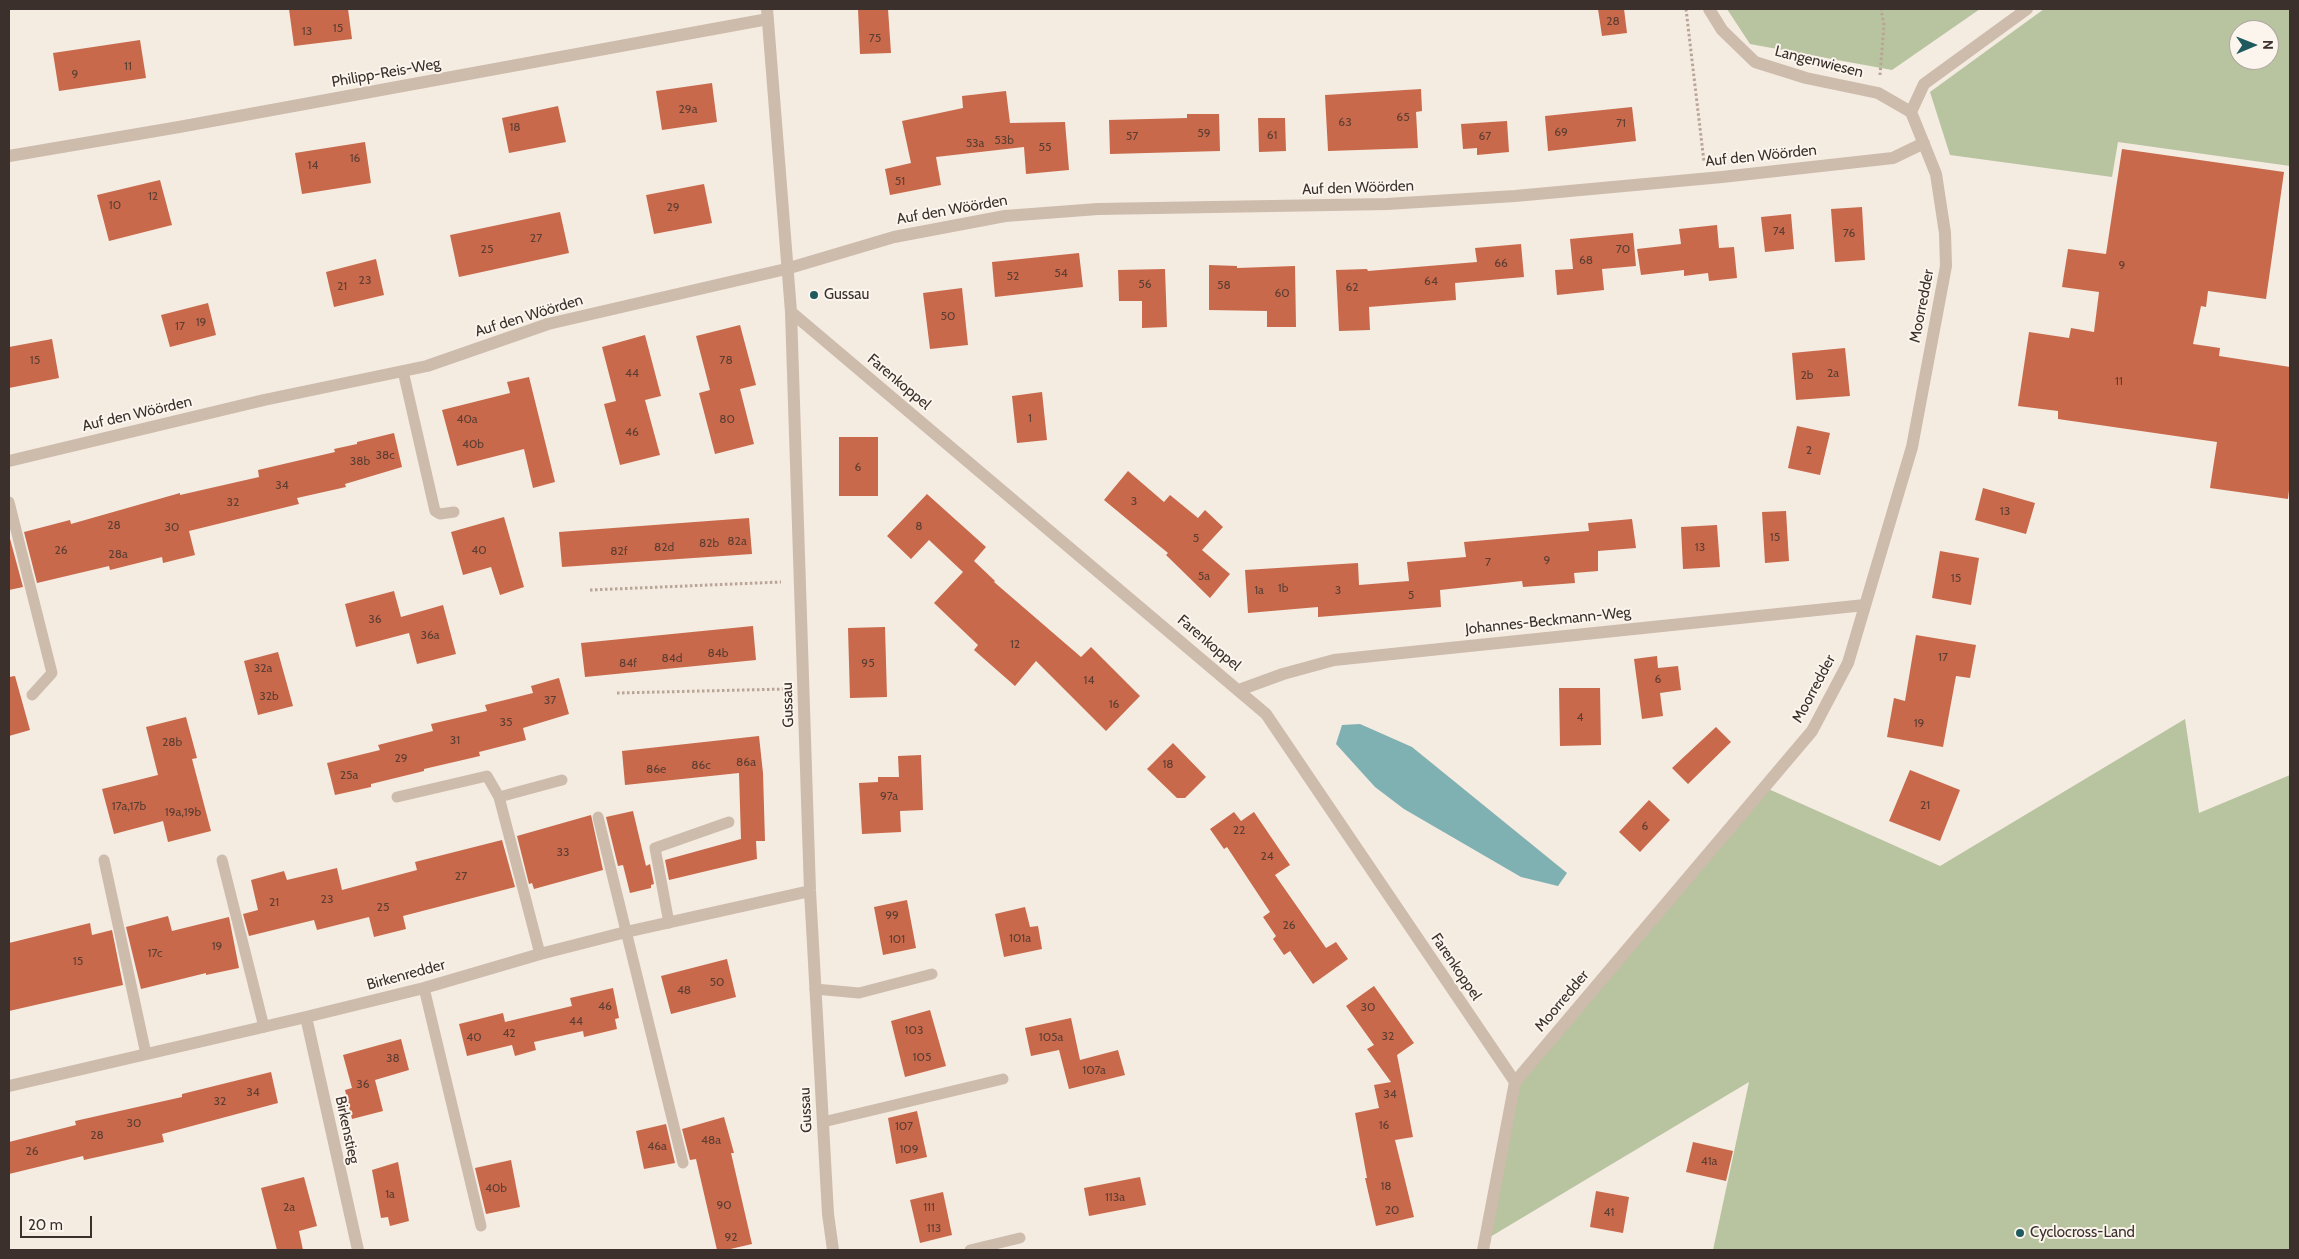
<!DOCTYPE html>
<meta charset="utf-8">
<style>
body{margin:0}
#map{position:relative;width:2299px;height:1259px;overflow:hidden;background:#f4ebe1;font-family:Cabin,sans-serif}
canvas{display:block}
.frame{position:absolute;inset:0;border:10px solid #3b302b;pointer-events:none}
.north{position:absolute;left:2229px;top:20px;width:50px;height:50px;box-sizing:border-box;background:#fbf5ee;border:1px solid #aea6a0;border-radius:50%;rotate:89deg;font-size:14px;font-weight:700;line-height:20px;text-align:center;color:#3b302b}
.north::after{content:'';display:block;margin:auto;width:18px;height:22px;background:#1f5a5e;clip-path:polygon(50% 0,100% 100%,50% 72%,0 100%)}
.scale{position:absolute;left:20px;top:1216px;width:72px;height:22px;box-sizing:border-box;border:2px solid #3b302b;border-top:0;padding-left:6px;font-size:15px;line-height:18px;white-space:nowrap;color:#3b302b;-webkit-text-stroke:4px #fbf5ee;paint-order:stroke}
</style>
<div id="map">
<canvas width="2299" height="1259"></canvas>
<div class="frame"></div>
<div class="north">N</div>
<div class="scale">20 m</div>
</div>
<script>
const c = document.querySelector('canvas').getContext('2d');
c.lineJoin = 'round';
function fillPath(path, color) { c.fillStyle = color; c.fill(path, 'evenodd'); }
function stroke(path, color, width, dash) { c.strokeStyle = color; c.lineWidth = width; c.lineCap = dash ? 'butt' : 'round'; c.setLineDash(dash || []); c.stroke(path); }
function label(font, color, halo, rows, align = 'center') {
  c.font = font + ' Cabin,sans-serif'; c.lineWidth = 4; c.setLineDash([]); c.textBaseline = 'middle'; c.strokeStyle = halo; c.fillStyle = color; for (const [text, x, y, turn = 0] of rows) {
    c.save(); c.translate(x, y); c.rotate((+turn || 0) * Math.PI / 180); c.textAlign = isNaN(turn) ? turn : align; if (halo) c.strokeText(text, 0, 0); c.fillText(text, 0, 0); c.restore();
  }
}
fillPath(new Path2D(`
 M1727,9H1980L1892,70L1750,44Z
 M2044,9H2290V166L2118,142L2112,177L1950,155L1930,92ZM2239,30H2269V60H2239Z
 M2185,719L2199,813L2290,775V1250H1713L1749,1082L1485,1240L1515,1082L1764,787L1940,866Z`), '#b8c4a0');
fillPath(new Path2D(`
 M1360,724L1412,747L1567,873L1558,886L1521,877L1404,809L1375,787L1336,744L1342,725Z`), '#7fb0b2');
fillPath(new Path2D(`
 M289,9H348L352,39L294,46Z
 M858,9H888L891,53L860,54Z
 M1598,9H1624L1627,33L1602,36Z
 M140,40L146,78L59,91L53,53Z
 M712,83L717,122L662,130L656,91Z
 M1421,89L1422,111L1416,112L1418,148L1328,151L1325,95Z
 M1006,91L1010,123L1065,122L1069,170L1026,174L1024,147L936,157L941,185L890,195L885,169L911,163L902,121L963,108L962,96Z
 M558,106L566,142L509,153L502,118Z
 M1632,107L1636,141L1548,151L1545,116Z
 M1187,114H1219L1220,151L1110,154L1109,120L1187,118Z
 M1258,118H1285L1286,151L1259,152Z
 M1507,121L1509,152L1477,155V148L1463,149L1461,124Z
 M365,142L371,183L302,194L295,153Z
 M2122,149L2284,172L2266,299L2208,291L2206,307L2201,306L2193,344L2220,348L2219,356L2290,367V481L2288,499L2210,488L2217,442L2058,419V411L2018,406L2029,332L2069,338L2071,328L2094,332L2099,292L2062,287L2068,249L2106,254Z
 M160,180L172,225L109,241L97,195Z
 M704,184L712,223L654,234L646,195Z
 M1862,207L1865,260L1835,262L1831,209Z
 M560,212L569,253L459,277L450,235Z
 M1791,214L1794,249L1765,252L1761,217Z
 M1717,225L1719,248L1734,247L1737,278L1709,281L1708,273L1684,276V270L1641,275L1637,249L1681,244L1679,229Z
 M1633,233L1636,266L1602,269L1604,290L1557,295L1555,270L1573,269L1570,239Z
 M1521,244L1524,277L1455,283L1456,300L1369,307L1370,330L1339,331L1336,270L1367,269L1368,271L1477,262L1475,248Z
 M1079,253L1083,287L995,297L992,262Z
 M376,259L384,295L334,307L326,272Z
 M1209,265L1237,266V268L1295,266L1296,327H1267V311L1209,310Z
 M1165,269L1167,327L1142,328V301H1119L1118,270Z
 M962,288L968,345L930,349L923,293Z
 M208,303L216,335L170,347L161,315Z
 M740,325L756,385L740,389L754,444L715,454L699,393L710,390L696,336Z
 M645,335L661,396L645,400L660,455L620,465L604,404L616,401L602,347Z
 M52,339L59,378L9,388V347Z
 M1845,348L1850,396L1796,400L1792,353Z
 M529,377L555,482L533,488L524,449L457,466L442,410L510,393L507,382Z
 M1042,392L1047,440L1017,443L1012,396Z
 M1797,426L1830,433L1820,475L1788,468Z
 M394,433L402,467L345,484L346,487L297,498L299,504L189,531L195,555L163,563L162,557L110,570L109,566L37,583L24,532L70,520L71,524L180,493V495L259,477L258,470L335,452L334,449L357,444V442Z
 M839,437H878V496H839Z
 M1128,471L1164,502L1170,495L1198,518L1205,510L1223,527L1202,550L1230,574L1210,598L1166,555L1168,553L1104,500Z
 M1983,488L2035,503L2026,534L1975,520Z
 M927,494L986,547L974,561L995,581L994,582L1081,657L1091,647L1140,696L1106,731L1036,661L1015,686L974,650L978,645L934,603L963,572L929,540L911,559L887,536Z
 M1786,511L1789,561L1765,563L1762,512Z
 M504,517L524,587L500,595L491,567L463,575L451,532Z
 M749,518L752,554L562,567L559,532Z
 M1632,519L1636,548L1598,551V571L1574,573L1575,583L1523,587L1522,581L1440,590L1441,607L1318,617V607L1248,613L1245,570L1358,563L1359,585L1409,581L1407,562L1466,557L1464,542L1589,531L1588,523Z
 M1717,525L1720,567L1683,569L1681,527Z
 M9,535L23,587L9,590Z
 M1940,551L1979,558L1971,605L1932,598Z
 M394,591L401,617L443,605L456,654L417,664L409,633L356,647L345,604Z
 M753,626L756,660L585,677L581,643Z
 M885,627L887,697L850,698L848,628Z
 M1916,635L1976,645L1970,678L1956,676L1943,747L1887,737L1894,698L1905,701Z
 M278,652L293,706L258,715L244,661Z
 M1657,656L1658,668L1678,666L1681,690L1660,693L1663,716L1642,719L1634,659Z
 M15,676L30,730L9,736V677Z
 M559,678L569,714L523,728L526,740L479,752L480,756L424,769V771L371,784V787L335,795L327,763L380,750L378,745L433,731L431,724L487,711L485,705L533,693L531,686Z
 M1559,688H1600L1601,745L1560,746Z
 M186,717L197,758L192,759L211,831L168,842L163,821L114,834L102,789L158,775L146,727Z
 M1716,727L1731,742L1688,784L1672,768Z
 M759,736L763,773L765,841H756L757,859L669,880L665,860L741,839L739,773L625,785L622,751Z
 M1173,743L1206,777L1185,798H1177L1147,769Z
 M921,755L923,810L900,811L901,832L862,834L859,783L878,782V777H899L898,756Z
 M1910,770L1960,790L1940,841L1889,821Z
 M1649,800L1670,820L1640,852L1619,832Z
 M633,811L646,866L650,864L654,884L651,885V888L630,893L623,865L618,866L606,817Z
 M1234,812L1241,821L1254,812L1290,865L1275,875L1326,948L1336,942L1348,959L1313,984L1290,951L1284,955L1273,939L1276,936L1263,917L1270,912L1227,847L1224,849L1210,829Z
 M591,815L603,870L534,889L532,883L529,884L517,836Z
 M502,840L515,887L403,916L406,929L374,937L369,917L317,930L314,920L249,936L243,914L258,910L251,880L284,871L287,880L337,868L342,890L417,870L415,862Z
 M907,900L916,948L883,955L874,907Z
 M1025,907L1030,927L1038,926L1042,949L1004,957L995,914Z
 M168,916L172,931L229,917L239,968L206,975V973L141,989L126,927Z
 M90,923L92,935L112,930L123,985L9,1011V943Z
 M727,959L736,997L671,1014L661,976Z
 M1374,986L1414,1043L1397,1055L1413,1137L1395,1140L1414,1217L1376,1226L1365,1178H1367L1355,1113L1379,1108L1374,1085L1391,1082L1367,1049L1374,1045L1346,1006Z
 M613,988L619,1018L615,1019L617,1029L584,1037L583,1031L534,1042L536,1050L515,1056L512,1045L467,1056L459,1024L503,1013L505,1022L572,1006L570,998Z
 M930,1010L946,1066L905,1077L891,1021Z
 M1071,1018L1080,1060L1118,1050L1125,1075L1069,1089L1059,1050L1031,1056L1025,1028Z
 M401,1039L409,1070L375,1080L383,1111L352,1119L345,1090L352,1088L343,1055Z
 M271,1072L278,1103L162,1134L164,1142L84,1160L83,1156L9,1174V1142L76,1125L75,1121L182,1097V1094Z
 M917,1111L927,1157L896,1164L888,1118Z
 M724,1117L734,1153H731L752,1244L726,1250H717L696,1159L690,1160L682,1129Z
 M666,1124L675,1163L644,1169L636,1131Z
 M1693,1142L1733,1151L1726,1181L1686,1172Z
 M511,1160L520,1207L486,1214L475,1168Z
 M398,1162L409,1221L390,1226L388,1217L381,1218L372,1170Z
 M304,1177L317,1226L299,1231L303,1250H277L261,1188Z
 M1140,1177L1146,1205L1089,1216L1084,1188Z
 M1596,1191L1629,1197L1623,1233L1590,1227Z
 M943,1192L952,1235L920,1243L910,1200Z`), '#c8694b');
stroke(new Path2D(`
 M1686,9L1704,162
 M1880,75L1884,25L1881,9
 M590,590L781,582
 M617,693L786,689`), '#b9a596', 3, [2.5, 2.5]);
stroke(new Path2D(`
 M403,371L435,511L440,514L454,512
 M9,502L52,673L32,695
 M397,797L487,776L499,797
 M598,817L683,1163
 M104,860L146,1054
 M222,860L264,1027
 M669,923L655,848L729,822
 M540,954L499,797L562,780
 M424,988L481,1226
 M815,989L859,993L932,974
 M823,1122L1003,1079
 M970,1250L1020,1238`), '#cdbbac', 11);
stroke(new Path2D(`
 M767,9L791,312L810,891L828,1214L833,1250
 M1709,9L1722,30L1755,62L1806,78L1878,93L1911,112
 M1911,112L1924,84L2027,9
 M9,156L179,127L768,19
 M791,312L1266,714L1515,1082
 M9,461L264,400L427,366L548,324L786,269L894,237L1005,216L1098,209L1387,204L1515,196L1722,177L1893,158L1924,143
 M1239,690L1283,674L1334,660L1865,605
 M306,1017L358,1250
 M9,1086L306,1017L424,988L540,954L626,932L810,891
 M1483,1250L1515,1082L1812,731L1848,663L1912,447L1946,266L1945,233L1936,174L1911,112`), '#cdbbac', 12);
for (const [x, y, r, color] of [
 [814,295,5,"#1f5a5e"],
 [2020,1233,5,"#1f5a5e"]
]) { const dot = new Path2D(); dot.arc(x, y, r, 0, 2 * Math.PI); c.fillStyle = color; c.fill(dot); stroke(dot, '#fbf5ee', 2); }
label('12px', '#5e3e33', null, [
 ["28",1613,21],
 ["15",338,28],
 ["13",307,31],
 ["75",875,38],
 ["11",128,66],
 ["9",75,74],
 ["29a",688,109],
 ["65",1403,117],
 ["63",1345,122],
 ["71",1621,123],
 ["18",515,127],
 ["69",1561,132],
 ["59",1204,133],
 ["61",1272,135],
 ["57",1132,136],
 ["67",1485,136],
 ["53b",1004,140],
 ["53a",975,143],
 ["55",1045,147],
 ["16",355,158],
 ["14",313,165],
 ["51",900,181],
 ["12",153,196],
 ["10",115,205],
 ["29",673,207],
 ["74",1779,231],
 ["76",1849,233],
 ["27",536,238],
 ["25",487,249],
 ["70",1623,249],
 ["68",1586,260],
 ["66",1501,263],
 ["9",2122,265],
 ["54",1061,273],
 ["52",1013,276],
 ["23",365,280],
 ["64",1431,281],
 ["56",1145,284],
 ["58",1224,285],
 ["21",342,286],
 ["62",1352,287],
 ["60",1282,293],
 ["50",948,316],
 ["19",201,322],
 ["17",180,326],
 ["15",35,360],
 ["78",726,360],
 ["44",632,373],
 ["2a",1833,373],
 ["2b",1807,375],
 ["11",2119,381],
 ["1",1030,418],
 ["40a",467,419],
 ["80",727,419],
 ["46",632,432],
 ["40b",473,444],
 ["2",1809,450],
 ["38c",385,455],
 ["38b",360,461],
 ["6",858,467],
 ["34",282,485],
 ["3",1134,501],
 ["32",233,502],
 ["13",2005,511],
 ["28",114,525],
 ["8",919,526],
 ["30",172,527],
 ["15",1775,537],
 ["5",1196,538],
 ["82a",737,541],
 ["82b",709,543],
 ["82d",664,547],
 ["13",1700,547],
 ["26",61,550],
 ["40",479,550],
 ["82f",619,551],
 ["28a",118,554],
 ["9",1547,560],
 ["7",1488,562],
 ["5a",1204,576],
 ["15",1956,578],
 ["1b",1283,588],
 ["1a",1259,590],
 ["3",1338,590],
 ["5",1411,595],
 ["36",375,619],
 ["36a",430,635],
 ["12",1015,644],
 ["84b",718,653],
 ["17",1943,657],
 ["84d",672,658],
 ["84f",628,663],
 ["95",868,663],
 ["32a",263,668],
 ["6",1658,679],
 ["14",1089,680],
 ["32b",269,696],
 ["37",550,700],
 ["16",1114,704],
 ["4",1580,717],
 ["35",506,722],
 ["19",1919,723],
 ["31",455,740],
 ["28b",172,742],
 ["29",401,758],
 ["86a",746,762],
 ["18",1168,764],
 ["86c",701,765],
 ["86e",656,769],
 ["25a",349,775],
 ["97a",889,796],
 ["21",1925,805],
 ["17a,17b",129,806],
 ["19a,19b",183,812],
 ["6",1645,826],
 ["22",1239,830],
 ["33",563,852],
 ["24",1267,856],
 ["27",461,876],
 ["23",327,899],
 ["21",274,902],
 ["25",383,907],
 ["99",892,915],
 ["26",1289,925],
 ["101a",1020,938],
 ["101",897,939],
 ["19",217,946],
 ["17c",155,953],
 ["15",78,961],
 ["50",717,982],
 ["48",684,990],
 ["46",605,1006],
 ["30",1368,1007],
 ["44",576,1021],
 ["103",914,1030],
 ["42",509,1033],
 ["32",1388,1036],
 ["40",474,1037],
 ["105a",1051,1037],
 ["105",922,1057],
 ["38",393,1058],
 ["107a",1094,1070],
 ["36",363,1084],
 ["34",253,1092],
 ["34",1390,1094],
 ["32",220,1101],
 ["30",134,1123],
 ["16",1384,1125],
 ["107",904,1126],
 ["28",97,1135],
 ["48a",711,1140],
 ["46a",657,1146],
 ["109",909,1149],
 ["26",32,1151],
 ["41a",1709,1161],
 ["18",1386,1186],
 ["40b",496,1188],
 ["1a",390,1194],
 ["113a",1115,1197],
 ["90",724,1205],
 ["2a",289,1207],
 ["111",929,1207],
 ["20",1392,1210],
 ["41",1609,1212],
 ["113",934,1228],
 ["92",731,1237]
]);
label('15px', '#3b302b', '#fbf5ee', [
 ["Langenwiesen",1819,62,14],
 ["Philipp-Reis-Weg",386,73,-10],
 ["Auf den Wöörden",1761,156,-6],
 ["Auf den Wöörden",1358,188,-2],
 ["Auf den Wöörden",952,210,-10],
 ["Moorredder",1922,306,-79],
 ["Auf den Wöörden",529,316,-17],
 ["Farenkoppel",899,382,40],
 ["Auf den Wöörden",137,414,-13],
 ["Johannes-Beckmann-Weg",1548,621,-6],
 ["Farenkoppel",1209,643,40],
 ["Moorredder",1814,689,-62],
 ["Gussau",788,705,-92],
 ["Farenkoppel",1456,967,56],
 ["Birkenredder",406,975,-15],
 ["Moorredder",1562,1001,-50],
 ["Gussau",806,1110,-93],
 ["Birkenstieg",347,1130,78]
]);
label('15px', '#3b302b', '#fbf5ee', [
 ["Gussau",824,295],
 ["Cyclocross-Land",2030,1233]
], 'left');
</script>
